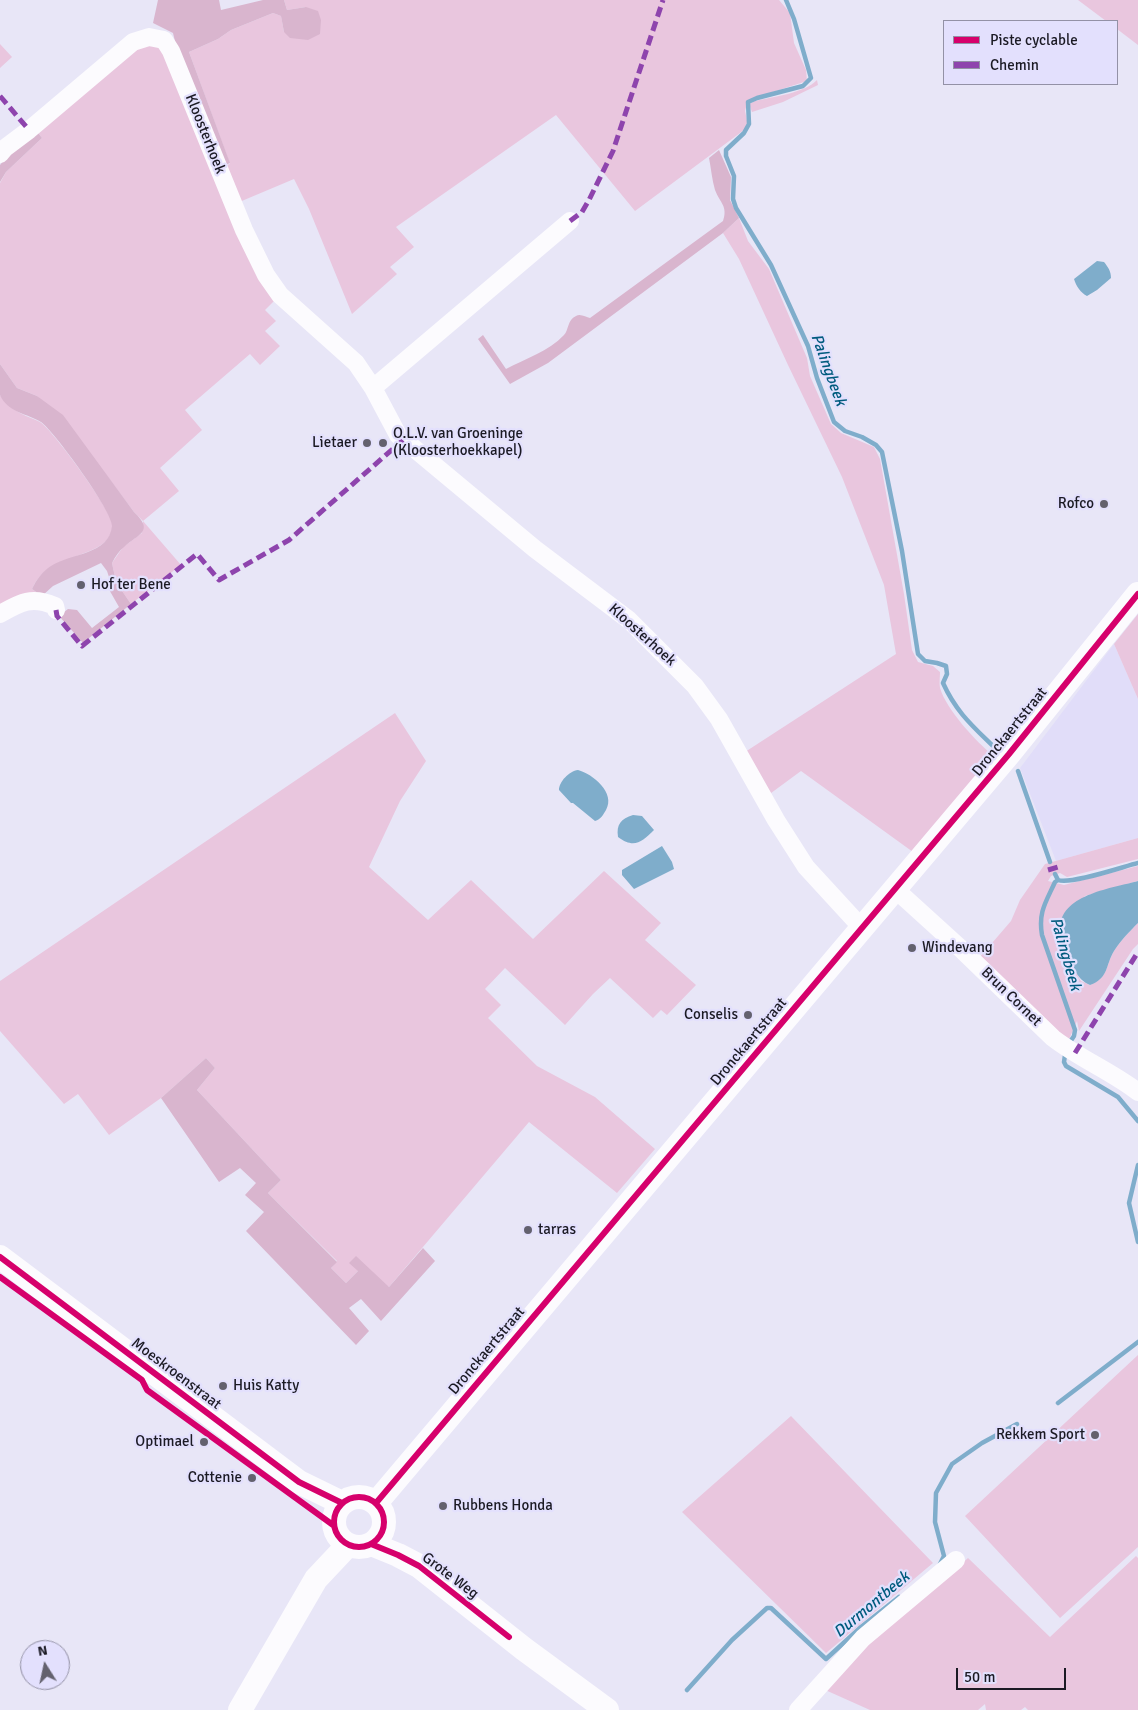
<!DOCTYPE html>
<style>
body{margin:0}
#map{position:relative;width:1138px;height:1710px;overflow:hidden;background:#e8e6f7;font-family:Signika,sans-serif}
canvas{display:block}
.legend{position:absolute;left:943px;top:20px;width:175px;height:65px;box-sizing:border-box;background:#e3e0fd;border:1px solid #9391a6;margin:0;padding:6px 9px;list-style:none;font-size:15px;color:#1b1a24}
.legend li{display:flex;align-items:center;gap:10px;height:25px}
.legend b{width:25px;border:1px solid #9391a6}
.north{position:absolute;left:20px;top:1640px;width:50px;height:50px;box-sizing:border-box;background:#e3e0fd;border:1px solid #9391a6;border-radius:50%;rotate:350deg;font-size:14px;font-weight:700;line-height:20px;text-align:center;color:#1b1a24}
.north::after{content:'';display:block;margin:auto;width:18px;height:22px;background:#63616e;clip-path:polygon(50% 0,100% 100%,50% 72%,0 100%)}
.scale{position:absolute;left:956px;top:1668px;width:110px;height:22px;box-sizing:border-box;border:2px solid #1b1a24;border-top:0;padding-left:6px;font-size:15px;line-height:18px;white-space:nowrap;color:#1b1a24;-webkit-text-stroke:4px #e3e0fd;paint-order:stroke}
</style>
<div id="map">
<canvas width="1138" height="1710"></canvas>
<ul class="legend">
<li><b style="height:6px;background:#d6006c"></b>Piste cyclable</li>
<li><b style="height:6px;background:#8e44ad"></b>Chemin</li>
</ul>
<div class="north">N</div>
<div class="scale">50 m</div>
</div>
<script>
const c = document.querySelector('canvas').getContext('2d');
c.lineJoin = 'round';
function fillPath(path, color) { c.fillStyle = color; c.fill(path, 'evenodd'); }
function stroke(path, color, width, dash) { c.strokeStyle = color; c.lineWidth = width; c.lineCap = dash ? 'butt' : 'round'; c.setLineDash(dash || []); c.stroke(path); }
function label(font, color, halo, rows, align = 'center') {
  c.font = font + ' Signika,sans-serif'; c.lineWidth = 4.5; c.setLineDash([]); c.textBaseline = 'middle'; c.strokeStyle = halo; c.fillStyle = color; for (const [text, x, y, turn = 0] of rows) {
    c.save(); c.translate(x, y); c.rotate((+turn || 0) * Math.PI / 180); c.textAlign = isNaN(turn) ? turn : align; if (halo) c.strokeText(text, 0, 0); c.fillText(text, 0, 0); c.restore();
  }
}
fillPath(new Path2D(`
 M1114,644L1138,699V838L1056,861L1020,768Z`), '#e1ddf9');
fillPath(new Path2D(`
 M284,0H779L790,13L794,43L806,70L807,81L748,100L745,111L748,125L744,130L635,211L556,115L396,227L414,247L390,267L397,274L352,314L309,209L294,179L237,203L223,166L230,164L189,52L218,39L231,30L273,13L281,16L284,32L306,7L287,10Z
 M1078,0H1138V45L1117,29V21H1106Z
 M151,43L165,52L277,298L265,310L276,321L265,331L280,346L260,365L250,354L185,410L202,430L160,468L179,491L143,521L181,565L131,604L116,582L112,563L123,547L142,533L143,521L134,512L107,476L37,396L17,388L0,364V183L6,172L42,138L36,130L124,56Z
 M0,44L12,57L0,68Z
 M817,80L818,85L783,102L752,112L749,104L755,101C772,97 805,93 817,80Z
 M739,218L748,241L769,269L807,358L810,376L831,424L841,433L874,447L880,459L904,594L912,650L918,662L933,666L940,672C940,677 939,683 940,688C946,709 976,742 994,756L913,852L801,771L767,796L745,752L896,654L884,585L842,477L788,365L739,259L723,233Z
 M0,395C7,404 15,411 26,416C31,418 36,420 40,422C53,430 109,508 112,522C114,535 105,544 94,549C71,560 43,563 32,589L42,596L0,611Z
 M1138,614V699L1114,644Z
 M395,713L426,761L400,801L369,867L428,920L471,880L533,939L604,871L661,923L645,940L696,985L667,1015L661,1010L653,1018L610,978L593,994L565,1025L505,968L485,989L501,1005L488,1018L537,1066L595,1097L655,1149L617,1193L529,1122L389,1287L358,1271L346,1283L331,1268L337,1261L268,1193L281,1180L197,1090L215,1068L206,1058L161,1098L109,1135L78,1094L64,1104L0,1031V981Z
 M1138,838V859L1067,877L1060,873L1051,876L1048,881L1064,885L1138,866V881L1085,896L1061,939L1073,967L1081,981L1090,985C1109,977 1105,966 1114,951C1121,940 1129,932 1138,923V944L1133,949L1079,1031L1077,1021L1068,1042L980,957L1011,921L1020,900L1045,864Z
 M1138,1355V1547L1060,1618L965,1516Z
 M791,1416L933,1563L826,1653L682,1512Z
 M1136,1556L1138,1558V1710H1028L1025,1707L1021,1710H986L985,1704L978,1710H870L823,1689L877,1631L939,1584L968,1558L1050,1637Z`), '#e9c6de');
fillPath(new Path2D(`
 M158,0H219L221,10L263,0H284L287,10L306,7L318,11L321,20L320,34L308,40L290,38L284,32L281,16L273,13L231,30L218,39L189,52L230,163L223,166L178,54L173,33L153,23Z
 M36,130L42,138L6,172L0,182V165L10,153Z
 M719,150L731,177L730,200L739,218L723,233L548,363L510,384L478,339L483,335L506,369C525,359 549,351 564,335C569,330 567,320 576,316C580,313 586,317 590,318L723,221C728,206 720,203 715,190C712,180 711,168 709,158Z
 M0,364L17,388L37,396L63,415L134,512C155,532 138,534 124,547C119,551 115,557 112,563L116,582L131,604L83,643L59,616L68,609L77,610L92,628L119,607L107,586L111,583L107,571L101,563L53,586L42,596L32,589C36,580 43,571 51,566C71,553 109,555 112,526C113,512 54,431 41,422C28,414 7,412 0,395C0,387 0,373 0,364Z
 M206,1058L215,1068L197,1090L281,1180L268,1193L337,1262L331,1268L346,1283L358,1271L349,1263L356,1256L389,1287L423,1248L435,1261L381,1321L361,1299L349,1308L369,1331L356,1345L246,1231L264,1212L245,1195L256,1183L240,1168L219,1182L161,1098Z`), '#d9b5ce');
fillPath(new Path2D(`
 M1097,261L1104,262C1108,267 1111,271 1111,278L1097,290L1087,296C1081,293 1076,286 1074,279Z
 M578,770C593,774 616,793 606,810C603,815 601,819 595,821L573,803H571L559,790C559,782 569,771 578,770Z
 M633,815L642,816L654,830C642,842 634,849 618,837C616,824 621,819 633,815Z
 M662,846L672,862L674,869L634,889L622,875V870Z
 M1138,881V923C1129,932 1121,940 1114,951C1105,966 1109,978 1090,985C1076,979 1072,965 1067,951C1063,944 1059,934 1060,926C1063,894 1113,888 1138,881Z`), '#7fadcb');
stroke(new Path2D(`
 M786,0L794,19L811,78L803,86L757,98L748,102L749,124L744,133L726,150V156L734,176L733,199L736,208L771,265L808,346L817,378L834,422L845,431L862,437L876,445L882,452L902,551L918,654L925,661L937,663L946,666L947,674L943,683C957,714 975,728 998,751
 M1018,771L1050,862
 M1055,874L1058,880L1055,882C1046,902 1038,912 1042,935L1075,1030L1074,1036L1070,1042
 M1058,880C1070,885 1122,867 1138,863
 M1065,1055L1064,1062L1066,1066L1118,1097L1138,1121
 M1138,1165L1129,1203L1138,1242
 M1058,1403L1138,1342
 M940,1564L944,1556L935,1522L936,1493L952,1464L982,1443L1017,1424
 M687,1690L732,1640L767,1608H771L826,1659L861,1627L899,1597`), '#7fadcb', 4.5);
stroke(new Path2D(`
 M0,154L5,148L29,130L133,42L149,37L164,40L171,51L244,230L266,275L280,295L356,363L373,388L398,435L535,549L629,620L695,686L719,719L776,820L806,867L862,928
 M373,388L570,221
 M0,614C21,602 32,596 55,606L56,610
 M895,889L960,948L1053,1038C1080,1059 1111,1071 1138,1092
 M798,1710L863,1638L956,1560`), '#fcfbfe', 18);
stroke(new Path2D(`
 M0,1257L299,1482L342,1503
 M334 1522a25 25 0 1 1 50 0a25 25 0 1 1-50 0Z
 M376,1503L1009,754L1138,594
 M371,1544L398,1555L419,1566L524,1649L607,1710
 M240,1710L316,1579L348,1545`), '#fcfbfe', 24);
stroke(new Path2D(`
 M0,96L29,130
 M570,221L582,212L589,200L613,151L663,0
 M56,610L57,616L82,646L197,554L219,580L289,540L403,440
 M1048,870L1058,867
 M1075,1053L1138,952`), '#8e44ad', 5, [10, 5]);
stroke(new Path2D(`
 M0,1257L299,1482L342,1503
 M0,1277L142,1380L147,1390L333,1525
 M334 1522a25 25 0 1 1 50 0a25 25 0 1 1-50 0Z
 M376,1503L1009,754L1138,594
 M371,1544L398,1555L419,1566L509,1637`), '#d6006c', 6);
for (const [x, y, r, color] of [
 [367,443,5,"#63616e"],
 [383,443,5,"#63616e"],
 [1104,504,5,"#63616e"],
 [81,585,5,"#63616e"],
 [912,948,5,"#63616e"],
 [748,1015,5,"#63616e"],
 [528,1230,5,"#63616e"],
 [223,1386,5,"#63616e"],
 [1095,1435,5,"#63616e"],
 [204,1442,5,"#63616e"],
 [252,1478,5,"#63616e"],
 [443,1506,5,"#63616e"]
]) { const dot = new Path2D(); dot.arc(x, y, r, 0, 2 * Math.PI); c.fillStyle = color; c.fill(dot); stroke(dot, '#e3e0fd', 2); }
label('15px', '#1b1a24', '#e3e0fd', [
 ["Kloosterhoek",205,134,68],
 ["Kloosterhoek",642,635,42],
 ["Dronckaertstraat",1010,732,-51],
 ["Brun Cornet",1011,997,44],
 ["Dronckaertstraat",749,1042,-50],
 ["Dronckaertstraat",487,1351,-50],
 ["Moeskroenstraat",176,1374,37],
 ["Grote Weg",450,1576,37]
]);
label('15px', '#1b1a24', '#e3e0fd', [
 ["O.L.V. van Groeninge",393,434],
 ["(Kloosterhoekkapel)",393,451],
 ["Lietaer",357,443,"right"],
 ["Rofco",1094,504,"right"],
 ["Hof ter Bene",91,585],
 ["Windevang",922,948],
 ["Conselis",738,1015,"right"],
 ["tarras",538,1230],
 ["Huis Katty",233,1386],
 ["Rekkem Sport",1085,1435,"right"],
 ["Optimael",194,1442,"right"],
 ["Cottenie",242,1478,"right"],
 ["Rubbens Honda",453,1506]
], 'left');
label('italic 16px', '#005b7e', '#e3e0fd', [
 ["Palingbeek",828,370,70],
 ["Palingbeek",1065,954,74],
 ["Durmontbeek",872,1605,-40]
]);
</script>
